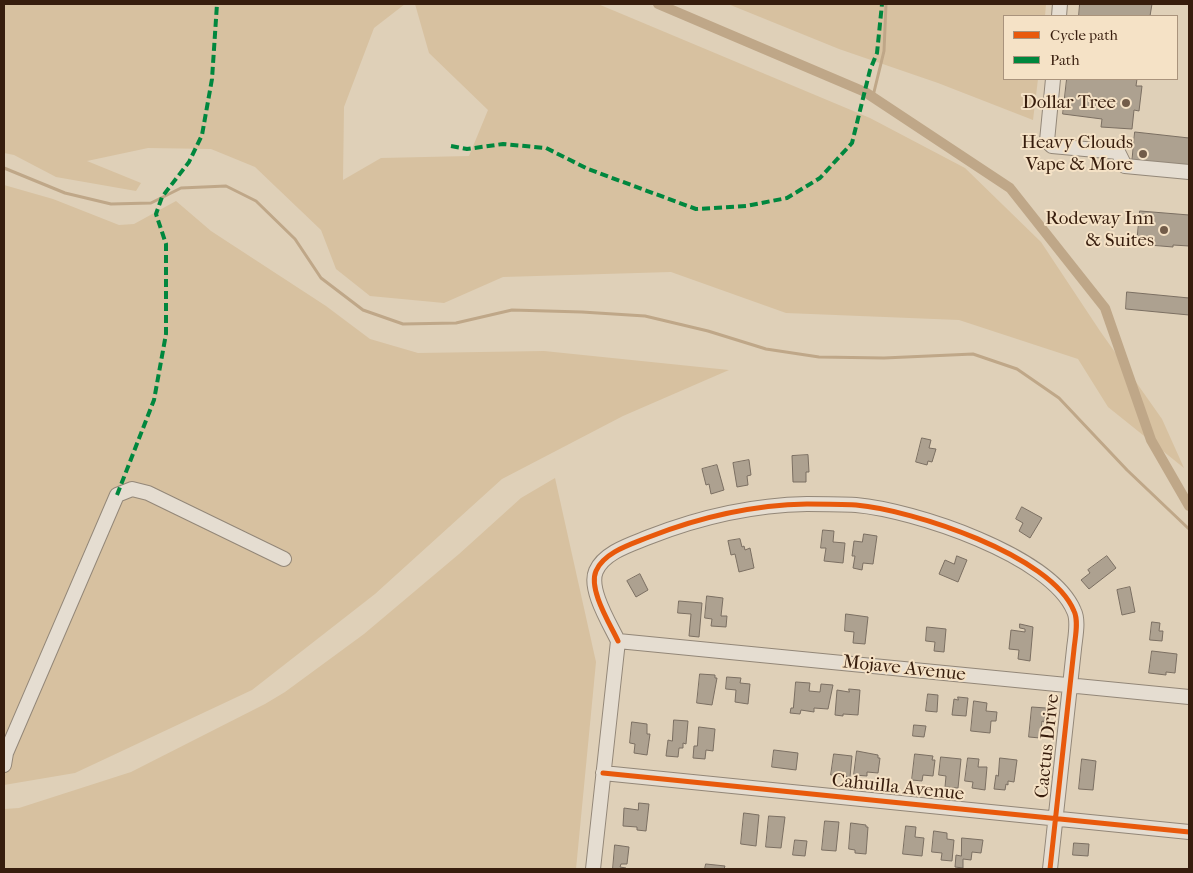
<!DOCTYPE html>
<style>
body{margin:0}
#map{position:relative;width:1193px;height:873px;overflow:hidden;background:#dfd0b8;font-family:"IM FELL French Canon",serif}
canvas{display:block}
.frame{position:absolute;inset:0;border:5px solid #371d0d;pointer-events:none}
.legend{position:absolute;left:1003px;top:15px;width:175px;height:65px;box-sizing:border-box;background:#f5e2c6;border:1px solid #a9937c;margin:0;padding:6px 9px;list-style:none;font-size:15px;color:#371d0d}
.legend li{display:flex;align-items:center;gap:10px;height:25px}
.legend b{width:25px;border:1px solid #a9937c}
</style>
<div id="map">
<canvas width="1193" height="873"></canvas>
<div class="frame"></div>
<ul class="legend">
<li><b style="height:6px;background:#e8590c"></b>Cycle path</li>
<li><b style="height:6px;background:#00873e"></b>Path</li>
</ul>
</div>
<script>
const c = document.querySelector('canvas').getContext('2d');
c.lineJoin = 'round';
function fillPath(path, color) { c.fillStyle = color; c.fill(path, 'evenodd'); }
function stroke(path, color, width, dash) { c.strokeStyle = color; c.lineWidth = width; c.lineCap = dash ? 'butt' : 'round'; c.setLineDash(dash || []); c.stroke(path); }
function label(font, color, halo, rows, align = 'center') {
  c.font = font + ' "IM FELL French Canon",serif'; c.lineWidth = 4; c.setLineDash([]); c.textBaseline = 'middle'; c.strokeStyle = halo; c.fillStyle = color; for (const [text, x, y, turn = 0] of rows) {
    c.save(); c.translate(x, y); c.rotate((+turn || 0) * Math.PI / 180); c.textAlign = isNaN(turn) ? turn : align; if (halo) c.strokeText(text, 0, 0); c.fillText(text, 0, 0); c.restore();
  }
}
fillPath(new Path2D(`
 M4,4H405L374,28L344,107L343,180L381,158L469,156L488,110L429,53L415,4H598L870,118L965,168L1041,242L1100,331L1162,419L1184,468L1108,407L1078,359L959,320L786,313L671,272L503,277L444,303L370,296L336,269L321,230L255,167L211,149L148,148L87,161L141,183L136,191L56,177L14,155L4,153Z
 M728,4H1046L1045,16H1004V79H1038L1033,120L938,83L839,49Z
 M4,185L53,199L119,225L134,224L176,201L211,231L326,306L370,339L418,353L544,351L729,370L623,416L502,479L375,594L252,690L75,773L4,785Z
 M555,478L596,662L576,869H4V809L19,808L131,772L265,704L285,692L364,634L459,554L521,498Z`), '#d7c1a0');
stroke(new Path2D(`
 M873,96L884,51L886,4
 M4,168L65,193L111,204L151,203L181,188L226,186L256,201L295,239L321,278L363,310L403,324L456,323L512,310L582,312L645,316L708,331L766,349L819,357L884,358L973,354L1017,369L1059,398L1127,470L1189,529`), '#bfa788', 3);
stroke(new Path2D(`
 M658,4L865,92L1010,188L1105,308L1151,440L1189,506`), '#bfa788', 10);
const building = new Path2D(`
 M1080,4H1152L1150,16H1079Z
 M1067,79H1137L1136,86H1142L1139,111L1134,110L1132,129L1101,127L1102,119L1063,114Z
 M1135,132L1189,138V170L1132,164Z
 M1140,211L1189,215V246L1173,245V247L1137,244Z
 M1127,292L1189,298V315L1126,309Z
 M922,438L931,440L929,448L936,449L932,462L928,461L927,465L916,462Z
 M808,455L809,472H806V482H793L792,456Z
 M749,460L751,475L747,476L748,485L737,487L733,463Z
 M717,465L724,490L711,494L709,484L706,485L702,469Z
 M1022,507L1042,518L1030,538L1019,531L1023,523L1016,519Z
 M823,530L834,531L833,542L845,543L843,563L824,561L826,548H821Z
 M864,534L877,536L873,564L863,563L862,570L853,568L855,556H852L854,541L862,542Z
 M740,539L742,547L744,546L745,550L750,548L754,568L739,572L735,554L731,555L728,541Z
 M957,556L967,560L958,582L939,574L945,560L954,564Z
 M1107,556L1116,568L1089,589L1081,580L1090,573L1088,570Z
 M640,574L648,590L636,597L627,581Z
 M1130,587L1135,612L1122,615L1117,590Z
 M707,596L723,598L721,616H727L726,627L711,626L712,619L705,618Z
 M679,601L702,603L699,637L689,636L691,614L678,613Z
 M846,614L868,617L865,644L853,643L854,632L845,631Z
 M1152,622L1160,623L1159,631H1163L1162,641L1150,640Z
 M1020,624L1033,627L1030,661L1018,659L1019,650L1009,649L1011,630L1025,632V629L1020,628Z
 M927,627L946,629L944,652L934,651L935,642L926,641Z
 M1152,651L1177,654L1175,673L1166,672V675L1149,673Z
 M700,674L715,675V678H717L712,705L697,703Z
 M727,677L741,678L740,683L750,684L748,704L735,702L736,690L726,689Z
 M796,682L810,683L809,691L820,692L821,684L833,685L828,709L814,708V712L801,710L800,714L790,713L791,708H793Z
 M849,689L860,690L858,715L843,714V716L835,715L837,690L849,692Z
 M928,694L938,695L937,712L926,711Z
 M958,697L968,698L966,716L952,715L954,699L958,700Z
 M974,701L987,703L986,711L997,712L996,721H991L990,733L971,731Z
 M1032,707L1046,708L1044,722L1042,721L1040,738L1029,737Z
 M674,720L688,721L686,744L683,743V748H679L678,757L666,756L668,740L672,741Z
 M632,722L647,724V734H650L647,755L634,753L635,744L630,743Z
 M914,725L926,726L924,737L913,736Z
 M699,727L715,729L713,751L706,750L705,759L693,758L694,746H697Z
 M774,750L798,753L796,770L772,767Z
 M857,751L878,755V758H880L878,773L867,772V776L854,775Z
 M834,754L852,756L850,777L831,775Z
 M915,754L933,756L932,760H935L933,776L923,775L922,781L912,780Z
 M941,757L961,759L958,788L945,787L946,776L939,775Z
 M968,758L979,759L978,767H987L985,790L972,788L973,782L965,781Z
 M1000,758L1017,760L1014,782L1008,781V785L1006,784L1005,790L994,789L996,775L998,776Z
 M1082,759L1096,761L1093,790L1079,789Z
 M639,803L649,804L646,831L637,830V827L623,826L624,808L638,810Z
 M744,813L759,815L756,846L741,844Z
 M769,816L785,817L781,848L766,847Z
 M825,821L839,822L836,851L822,850Z
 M851,823L866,825V827H868L866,854L855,853V850L849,849Z
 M906,826L916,827L915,837L924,838L922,856L903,854Z
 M934,831L947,833V839L954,840L952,861L941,860L942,853L932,852Z
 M962,838L983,840L981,853L972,852L971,860L963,859V868L955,867L956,855L961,856Z
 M795,840L807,841L805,856L793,855Z
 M1074,843L1089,844L1088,856L1073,855Z
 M615,845L629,847L627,864H621L620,867L626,868V869H613Z
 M706,864L725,866L724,869H705Z`);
fillPath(building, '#ada190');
stroke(building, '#7b6f62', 1);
const minor = new Path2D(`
 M1059,16L1060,4
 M1053,79L1047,141L1052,146L1118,152L1125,166L1189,172
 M618,641C610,624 588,589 596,571C604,552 632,544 649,537C700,517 753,505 807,504C823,504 840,504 856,505C913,510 1051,555 1074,611C1079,621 1075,638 1074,649L1050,869
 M618,641L1189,697
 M4,765L6,753L117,495L132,489L148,493L284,559
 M603,773L1189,832
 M593,869L618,641`);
stroke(minor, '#938778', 16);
stroke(minor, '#e5ddd1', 14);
stroke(new Path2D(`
 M451,146L467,149L503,144L546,148L588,169L696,209L746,206L787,198L820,178L852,143L870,70L877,53L882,4
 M117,495L154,400L166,334V244L156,214L162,197L189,162L202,135L212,79L217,4`), '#00873e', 4, [8, 4]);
stroke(new Path2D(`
 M618,641C610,624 588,589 596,571C604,552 632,544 649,537C700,517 753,505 807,504C823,504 840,504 856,505C913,510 1051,555 1074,611C1079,621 1075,638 1074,649L1050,869
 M603,773L1189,832`), '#e8590c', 5);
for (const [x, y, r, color] of [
 [1126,103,5,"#725c49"],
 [1143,154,5,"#725c49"],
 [1164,230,5,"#725c49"]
]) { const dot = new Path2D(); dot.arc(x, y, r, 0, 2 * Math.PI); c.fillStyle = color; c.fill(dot); stroke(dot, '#f5e2c6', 2); }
label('19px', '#371d0d', '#f5e2c6', [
 ["Dollar Tree",1116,103],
 ["Heavy Clouds",1133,143],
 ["Vape & More",1133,165],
 ["Rodeway Inn",1154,219],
 ["& Suites",1154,241]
], 'right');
label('19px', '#371d0d', '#f5e2c6', [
 ["Mojave Avenue",904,669,6],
 ["Cactus Drive",1048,746,-84],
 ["Cahuilla Avenue",898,788,6]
]);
</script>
